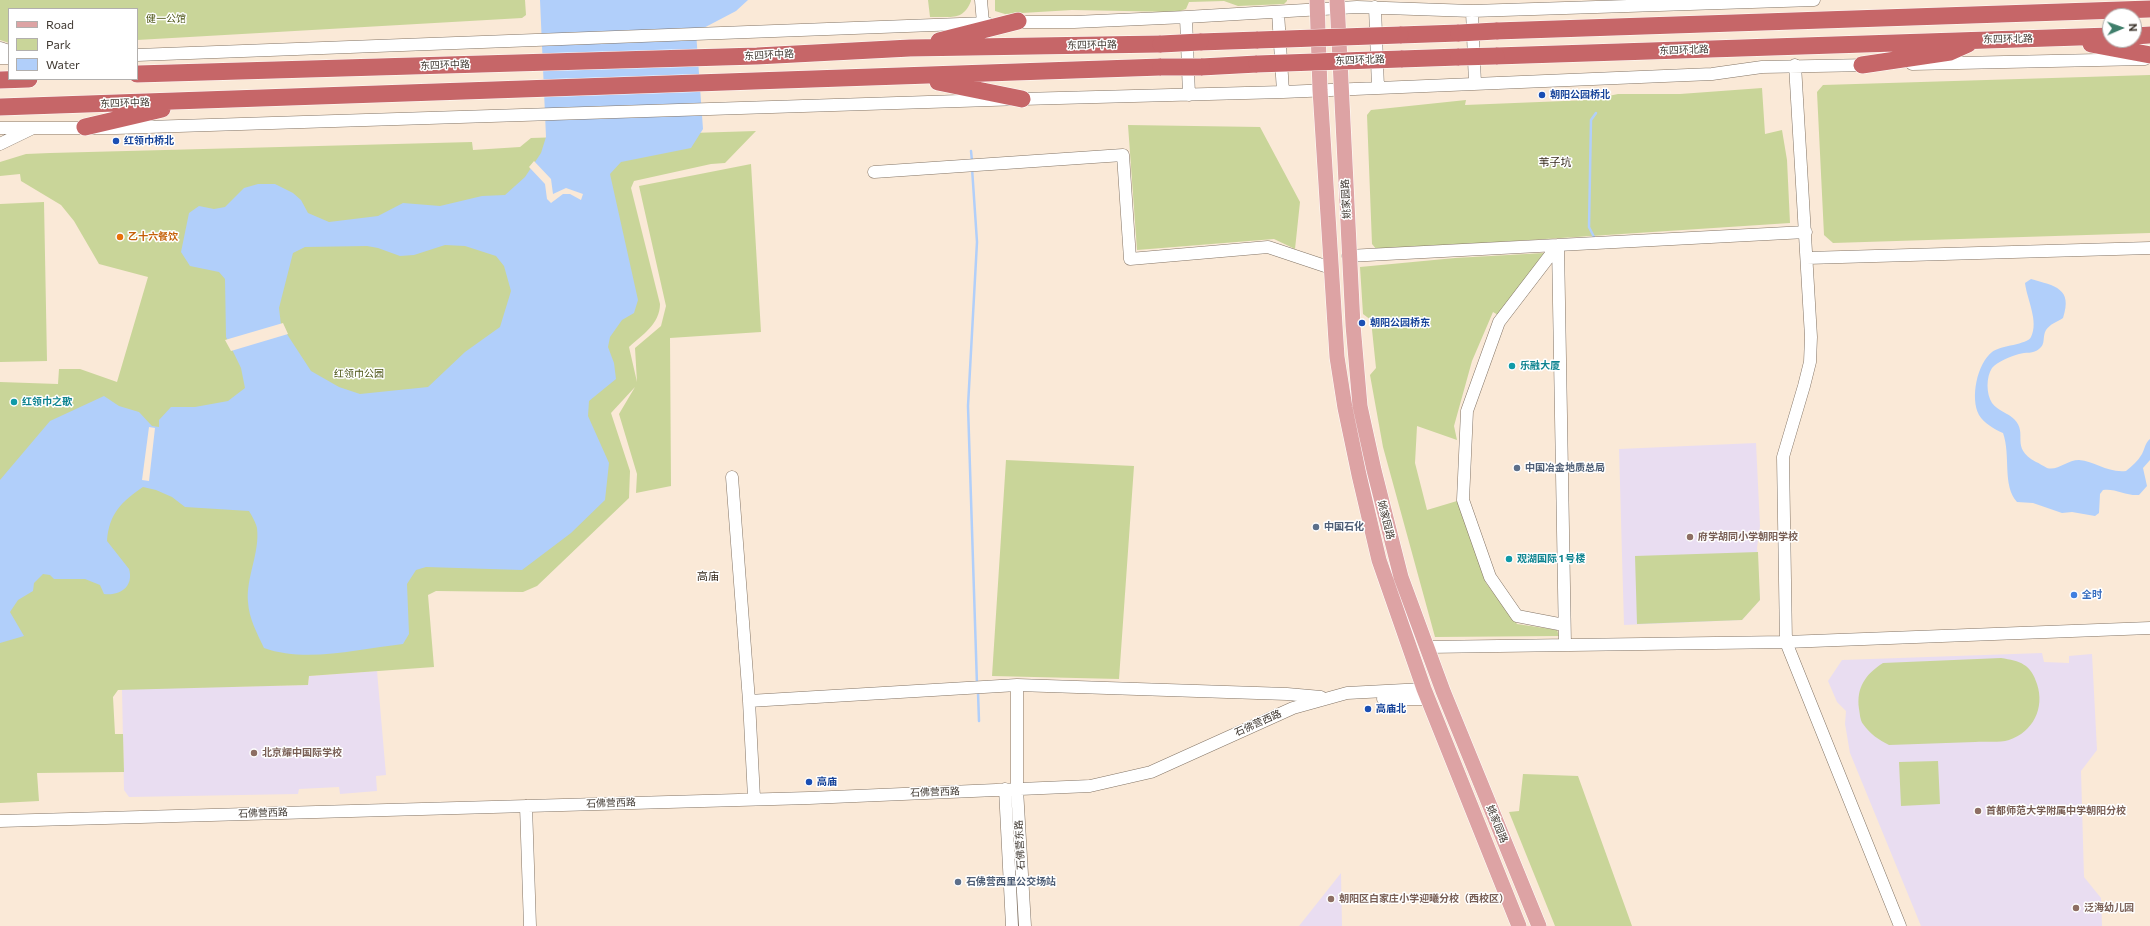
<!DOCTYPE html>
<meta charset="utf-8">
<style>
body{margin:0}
#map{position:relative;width:2150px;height:926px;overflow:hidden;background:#fae9d7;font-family:Commissioner,sans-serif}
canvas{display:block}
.legend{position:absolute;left:8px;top:8px;width:130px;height:72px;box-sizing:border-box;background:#fff;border:1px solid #b2afad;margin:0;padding:5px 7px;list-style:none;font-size:12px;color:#3f3831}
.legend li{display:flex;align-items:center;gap:8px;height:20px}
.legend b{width:20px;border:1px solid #b2afad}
.north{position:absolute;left:2102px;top:8px;width:40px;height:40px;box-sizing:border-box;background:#fff;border:1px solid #b2afad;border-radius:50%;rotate:88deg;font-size:11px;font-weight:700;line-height:16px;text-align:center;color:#3f3831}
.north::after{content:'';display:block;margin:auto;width:14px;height:18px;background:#3f7e6b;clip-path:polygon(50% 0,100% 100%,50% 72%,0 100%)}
</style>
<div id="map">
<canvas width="2150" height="926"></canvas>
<ul class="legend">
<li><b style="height:5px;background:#dda3a4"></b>Road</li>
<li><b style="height:11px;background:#c9d599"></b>Park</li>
<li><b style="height:11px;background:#b1cffa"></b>Water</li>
</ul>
<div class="north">N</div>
</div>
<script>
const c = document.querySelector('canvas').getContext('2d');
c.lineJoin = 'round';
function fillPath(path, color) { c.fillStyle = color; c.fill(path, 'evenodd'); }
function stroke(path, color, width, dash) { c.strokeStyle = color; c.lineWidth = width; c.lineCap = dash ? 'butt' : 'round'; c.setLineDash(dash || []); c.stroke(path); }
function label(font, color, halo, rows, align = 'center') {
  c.font = font + ' Commissioner,"Noto Sans SC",sans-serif'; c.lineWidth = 3; c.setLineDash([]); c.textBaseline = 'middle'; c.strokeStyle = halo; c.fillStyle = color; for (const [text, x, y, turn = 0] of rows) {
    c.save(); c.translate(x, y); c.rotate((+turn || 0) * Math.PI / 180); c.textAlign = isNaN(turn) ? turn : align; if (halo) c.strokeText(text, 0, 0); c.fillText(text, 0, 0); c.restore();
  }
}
fillPath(new Path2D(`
 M1756,443L1760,526L1757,548L1760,600L1742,620L1624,625L1619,449Z
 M2042,653L2044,662L2069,663V656L2092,654L2097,750L2081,771L2084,877L2101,898L2102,926H1921L1850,753L1845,724L1846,711L1837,702L1828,681L1842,660Z
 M377,671L386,775L376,776L377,791L340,794L339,787L299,789L298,794L129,797L124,790L122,689L308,685L309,676Z
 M1341,873L1342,926H1299Z`), '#e9ddf1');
fillPath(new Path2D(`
 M0,0H525L526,15L522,18L137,40V9H9V43L0,40Z
 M928,0H971V1C963,22 949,16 930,17Z
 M995,0H1287V1L1284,4L1238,6L1224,1L1189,2L1186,9L1177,12L1072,10L1005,14L995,11Z
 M2150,75V233L1833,243L1824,235L1817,92L1823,85Z
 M1762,88L1765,134L1782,130L1787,160L1790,223L1377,250L1372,244L1367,115L1371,110L1466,100L1465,105L1589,100L1618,94H1680Z
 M1128,125L1260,127L1300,202L1295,249L1274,239L1137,250Z
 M756,131L725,163L711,164L634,181L631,188L660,304C660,324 642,335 629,347L637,382L635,348L661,326L666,306L639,186L751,164L761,332L670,338L671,486L636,493L637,474L619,414L635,387L611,413L630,471L629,498L537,586L523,592L436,591L428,595L434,667L309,676L308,685L118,690L113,697L115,734H123L124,772L37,773L39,801L0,803V382L58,384L59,369H80L117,382L148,277L99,264L74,221L61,205L21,181L20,174L0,176V162L26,154L50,153L472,142L473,150L520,147L531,138Z
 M44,202L47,361L0,362V204Z
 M1544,253L1498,315L1493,312L1472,361L1454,426L1457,440L1417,426L1415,463L1427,510L1457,501L1486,583L1517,624L1557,630L1559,636L1435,637L1383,447L1370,375L1376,368L1371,320L1363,314L1360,267L1455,258Z
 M1006,460L1134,466L1119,679L992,676Z
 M1758,552L1760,600L1742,620L1637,624L1635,556Z
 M2001,658C2020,661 2031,664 2037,684C2045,708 2033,732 2009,740C1999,743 1985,741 1975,742C1946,743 1918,744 1889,745C1879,740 1870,734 1863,724C1860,720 1860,714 1859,709C1856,687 1866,674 1883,663Z
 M1938,761L1940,804L1901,806L1899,762Z
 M1523,774L1578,776L1632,926H1555L1509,812L1519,811Z`), '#c9d599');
fillPath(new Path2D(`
 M540,0H748L736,11L696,32L703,129L691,148L621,162L610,174L638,300L634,313L622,320L610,337L608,347L614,363L616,379L589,401L588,416L609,463L605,500L571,533L522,570L426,567L416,570L407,584L409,634L403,644C359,649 306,663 264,648C257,633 249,619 248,602C246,577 260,553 257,528C256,523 252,516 249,511L185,507L172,497L156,490L143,487C121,502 109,514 107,541L129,569C134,586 121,596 104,594L100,585L85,579H54L50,575L43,574L34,583L33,591L18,600L10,612L24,636L0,643V480L50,421L104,396L119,406L139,412L152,426L159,427V420L171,407H195L228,401L245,388L241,368L226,337L225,279L219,272L190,266L181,252L189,213L199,206L214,209L225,207L244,188L258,184H275L293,193L301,200L308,213L329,222L378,216L403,203L440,206L482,196L505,195L525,177L541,153L546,137ZM445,245L465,246L496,256L504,266L511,291L500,327L465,352L428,387L360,394L339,387L311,371L281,325L279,308L293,253L305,247L367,246L378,248L400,256L414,255Z
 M2031,279C2055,286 2073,288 2063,318C2057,322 2050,324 2046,330C2042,337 2046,344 2039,349C2034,354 2025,352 2019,354C2011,356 1997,362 1992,368C1986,377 1986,394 1992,403C1998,411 2008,413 2014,419C2029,434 2009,447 2036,462C2039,463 2043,466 2047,468C2058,471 2067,460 2079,460C2095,461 2107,473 2126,471C2132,466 2138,461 2142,454C2145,448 2145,443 2150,439V460L2143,468L2147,486L2139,495C2126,496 2115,488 2103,490L2100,494L2099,513L2095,516L2072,512L2062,513L2033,503L2017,502C2002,486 2011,455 2003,433C1994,429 1984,423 1979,415C1970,398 1977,364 1992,352C2001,345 2027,345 2031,337C2039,321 2027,300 2025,283Z`), '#b1cffa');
fillPath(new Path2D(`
 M534,161L551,179L553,194L566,188L583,194L581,200L570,194H563L551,203L547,199L545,184L529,167Z
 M283,323L288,334L231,351L225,340Z
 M149,427L155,428L149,481L142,480Z`), '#fae9d7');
stroke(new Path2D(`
 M971,151L972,161
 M972,168L977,242L968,406L977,685
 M1594,237L1589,227L1591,120L1596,113
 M978,692L979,721`), '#b1cffa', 2.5);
const minor = new Path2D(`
 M981,0L983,23
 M1375,7L1378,88
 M1472,11L1475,84
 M1278,12L1283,92
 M1186,17L1189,95
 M1010,22H1074L1186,17L1357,7L1472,11L1814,0
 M0,48L9,51
 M137,55L987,23
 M0,58H9
 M1912,64L2145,59
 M1795,65L1811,337L1810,362L1804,386L1783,457L1786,642L1900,926
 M0,128H116L1022,99L1283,92L1712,74L1762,67L1869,65
 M0,144L31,129
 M874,172L1123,155L1130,259L1268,247L1331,268
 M1558,245L1499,322L1467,411L1463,500L1490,577L1517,616L1564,625
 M1558,245L1565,644
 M1348,256L1806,232
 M1807,258L2150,248
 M732,477L749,701L754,798
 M1427,647L1786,642L2150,628
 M1017,685V789L1025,926
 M1383,699H1428
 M749,701L1017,685L1287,694L1321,697
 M1005,789L1012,926
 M526,806L530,926
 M0,821L809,798L1090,786L1151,772L1293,708L1347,693L1424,689`);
const major = new Path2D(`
 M1317,0L1320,90L1337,357L1345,408L1359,475L1379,560L1424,689L1519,926
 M1337,0L1353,325L1360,406L1374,470L1401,577L1443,691L1539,926`);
const highway = new Path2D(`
 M1496,31L2150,9
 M1400,35L1459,33
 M2134,36L2150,35
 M939,41L1018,21
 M1200,42L1258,40
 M2091,44L2150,55
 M1496,56L2110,36
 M1401,59L1459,57
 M1862,65L1950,52L1968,44
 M1201,67L1257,64
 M137,74L757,56L910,48L1161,44
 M0,80L29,79
 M938,82L1022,99
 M0,107L1161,67
 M85,127L162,109`);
stroke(minor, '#837465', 13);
stroke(major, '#fff', 16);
stroke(highway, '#fff', 18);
stroke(minor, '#fff', 12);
stroke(major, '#dda3a4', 15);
stroke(highway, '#c66668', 17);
const highwayBridge = new Path2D(`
 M1459,33L1496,31
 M1258,40L1400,35
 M1161,44L1200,42
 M1459,57L1496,56
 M1257,64L1401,59
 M1161,67H1201`);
stroke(highwayBridge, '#fff', 18, []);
stroke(highwayBridge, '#c66668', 17);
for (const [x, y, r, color] of [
 [1542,95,4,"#1a4fb4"],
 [116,141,4,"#1a4fb4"],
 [120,237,4,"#e8710a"],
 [1362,323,4,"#1a4fb4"],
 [1512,366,4,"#0f9aa8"],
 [14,402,4,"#0f9aa8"],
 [1517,468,4,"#5c6f8a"],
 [1316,527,4,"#5c6f8a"],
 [1690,537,4,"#8d6e63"],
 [1509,559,4,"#0f9aa8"],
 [2074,595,4,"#3f7fe0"],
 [1368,709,4,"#1a4fb4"],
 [254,753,4,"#8d6e63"],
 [809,782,4,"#1a4fb4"],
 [1978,811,4,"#8d6e63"],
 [958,882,4,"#5c6f8a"],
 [1331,899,4,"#8d6e63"],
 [2076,908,4,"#8d6e63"]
]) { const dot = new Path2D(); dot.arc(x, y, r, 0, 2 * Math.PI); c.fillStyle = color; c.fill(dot); stroke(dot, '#fff', 1.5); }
label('10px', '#4b5414', '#fff', [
 ["健一公馆",166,19],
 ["红领巾公园",359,374]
]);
label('10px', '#3f3831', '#fff', [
 ["东四环北路",2008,39,-1],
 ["东四环中路",1092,45,-1],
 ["东四环北路",1684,50,-2],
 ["东四环中路",769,55,-3],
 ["东四环北路",1360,60,-2],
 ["东四环中路",445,65,-2],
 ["东四环中路",125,103,-2],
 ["姚家园路",1346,199,-93],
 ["姚家园路",1386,520,76],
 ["石佛营西路",1258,723,-24],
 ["石佛营西路",935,792,-2],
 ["石佛营西路",611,803,-2],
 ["石佛营西路",263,813,-2],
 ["姚家园路",1497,824,68],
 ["石佛营东路",1020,845,-93]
]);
label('bold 10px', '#164399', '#fff', [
 ["朝阳公园桥北",1550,95],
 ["红领巾桥北",124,141],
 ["朝阳公园桥东",1370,323],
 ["高庙北",1376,709],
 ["高庙",817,782]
], 'left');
label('bold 10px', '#c56008', '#fff', [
 ["乙十六餐饮",128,237]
], 'left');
label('bold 10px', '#0d838f', '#fff', [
 ["乐融大厦",1520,366],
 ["红领巾之歌",22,402],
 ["观湖国际 1 号楼",1517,559]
], 'left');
label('bold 10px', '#4e5e75', '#fff', [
 ["中国冶金地质总局",1525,468],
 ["中国石化",1324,527],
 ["石佛营西里公交场站",966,882]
], 'left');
label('bold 10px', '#785e54', '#fff', [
 ["府学胡同小学朝阳学校",1698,537],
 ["北京耀中国际学校",262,753],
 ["首都师范大学附属中学朝阳分校",1986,811],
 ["朝阳区白家庄小学迎曦分校（西校区）",1339,899],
 ["泛海幼儿园",2084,908]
], 'left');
label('bold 10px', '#366cbe', '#fff', [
 ["全时",2082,595]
], 'left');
label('11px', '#35281a', '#fff', [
 ["苇子坑",1555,162],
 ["高庙",708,576]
]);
</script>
